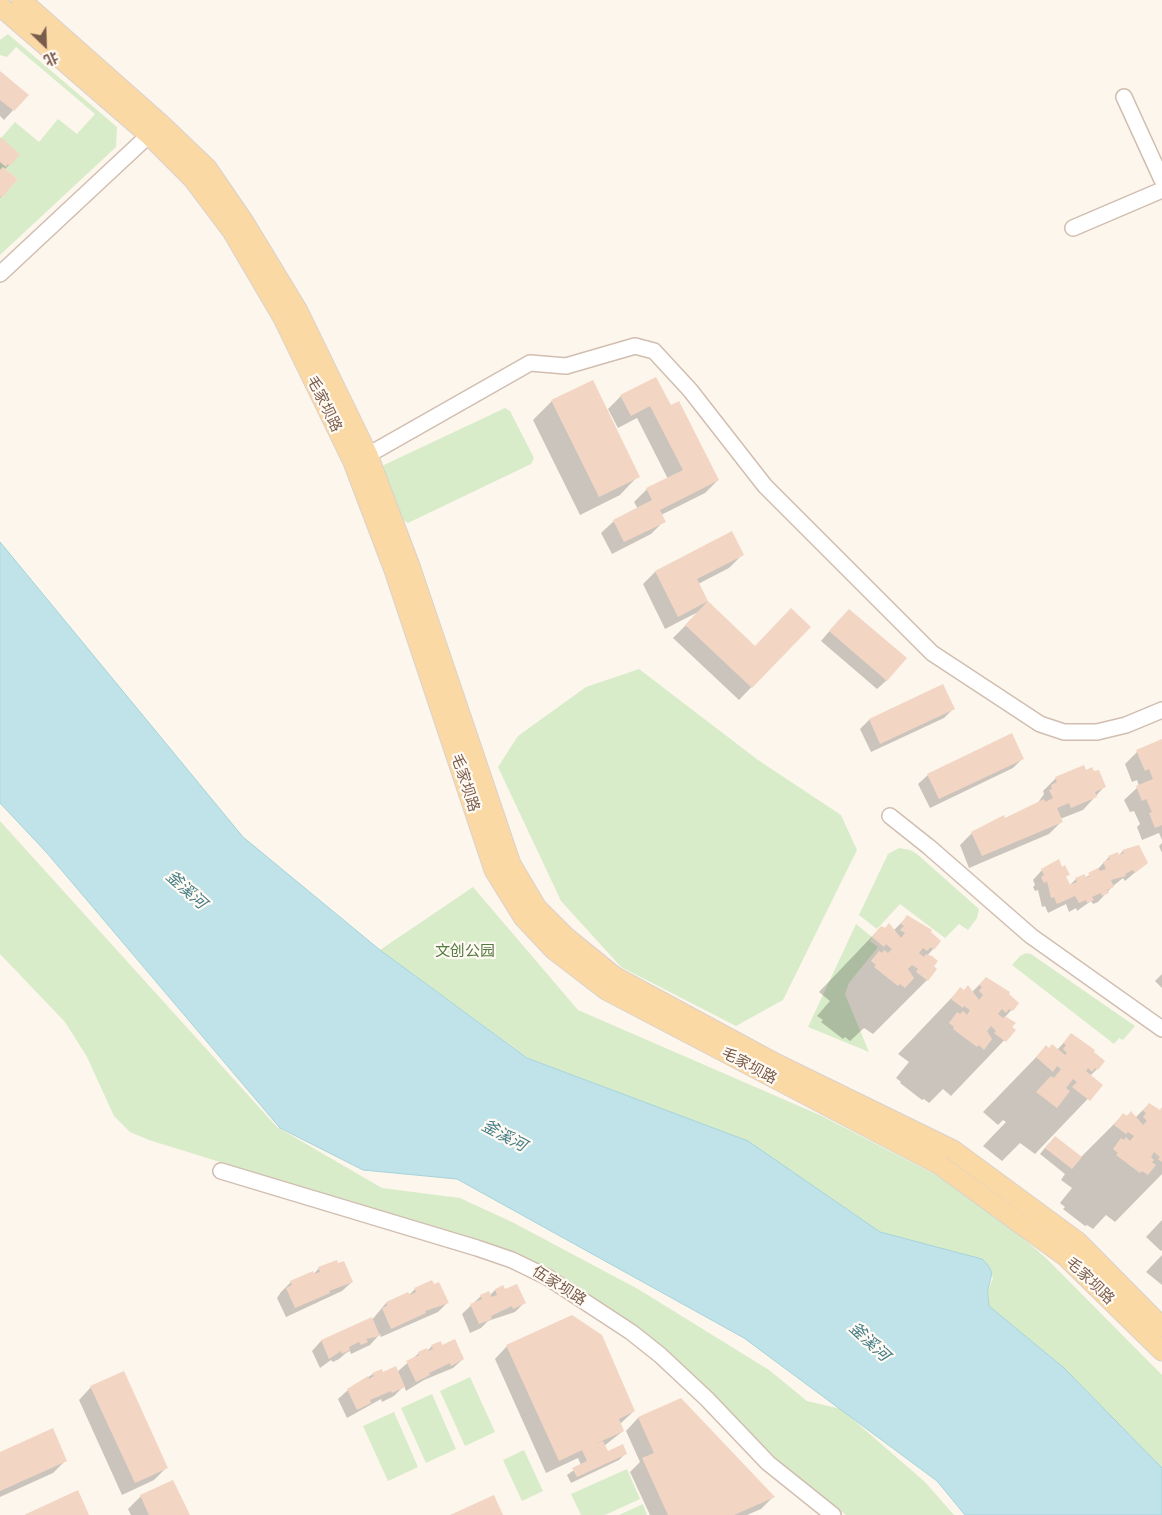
<!DOCTYPE html>
<meta charset="utf-8">
<style>
body{margin:0}
#map{position:relative;width:1162px;height:1515px;overflow:hidden;background:#fdf6ec;font-family:"Work Sans","Noto Sans SC",sans-serif}
canvas{display:block}
.north{position:absolute;left:20px;top:20px;width:50px;height:50px;-webkit-text-stroke:4px #fffaf3;paint-order:stroke;rotate:156deg;font-size:14px;font-weight:700;line-height:20px;text-align:center;color:#7a5c4d}
.north::after{content:'';display:block;margin:auto;width:18px;height:22px;background:#7a5c4d;clip-path:polygon(50% 0,100% 100%,50% 72%,0 100%)}
</style>
<div id="map">
<canvas width="1162" height="1515"></canvas>
<div class="north">北</div>
</div>
<script>
const c = document.querySelector('canvas').getContext('2d');
c.lineJoin = 'round';
function fillPath(path, color) { c.fillStyle = color; c.fill(path, 'evenodd'); }
function stroke(path, color, width, dash) { c.strokeStyle = color; c.lineWidth = width; c.lineCap = dash ? 'butt' : 'round'; c.setLineDash(dash || []); c.stroke(path); }
function label(font, color, halo, rows, align = 'center') {
  c.font = font + ' "Work Sans","Noto Sans SC",sans-serif'; c.lineWidth = 4.5; c.setLineDash([]); c.textBaseline = 'middle'; c.strokeStyle = halo; c.fillStyle = color; for (const [text, x, y, turn = 0] of rows) {
    c.save(); c.translate(x, y); c.rotate((+turn || 0) * Math.PI / 180); c.textAlign = isNaN(turn) ? turn : align; if (halo) c.strokeText(text, 0, 0); c.fillText(text, 0, 0); c.restore();
  }
}
fillPath(new Path2D(`
 M8,34L117,127L116,147L0,255V196L2,198L18,179L3,167L0,169V162L6,166L8,164L10,166L1,138L15,122L39,142L58,119L77,134L95,114L16,47L7,57L0,55V40Z
 M505,408L510,411L534,458L531,464L408,523L402,519L381,472L384,465Z
 M639,669L758,760L841,815L857,850L783,1000L736,1026L621,967L561,901L498,767L518,736L586,687Z
 M0,821L277,1127L382,1188L460,1198L512,1222L638,1289L769,1370L807,1401L841,1409L925,1482L954,1515H846L785,1467L739,1422L562,1279L520,1255L149,1140L130,1132L114,1116L87,1057L65,1022L0,954Z
 M899,848L910,850L917,854L979,909L977,918L968,930L959,924L945,938L900,904L877,929L859,915L888,854Z
 M473,887L578,1010L822,1116L936,1175L996,1215L1046,1258L1162,1375V1468L1064,1368L989,1306L988,1290L993,1278L982,1259L880,1232L748,1141L528,1058L380,950Z
 M856,924L872,937L870,941L878,947L849,983L845,994L869,1052L808,1027Z
 M1026,953L1031,954L1135,1026L1123,1040L1119,1038L1114,1044L1012,965L1020,956Z
 M470,1377L495,1432L465,1446L440,1391Z
 M432,1394L456,1449L426,1463L401,1408Z
 M394,1412L418,1467L388,1481L363,1426Z
 M524,1450L543,1491L522,1501L503,1460Z
 M627,1469L640,1499L605,1515H581L571,1494Z
 M643,1504L647,1515H619Z`), '#d8ecc9');
const water = new Path2D(`
 M0,542L243,837L380,950L527,1058L748,1141L880,1232L982,1259C995,1272 992,1273 988,1289C987,1294 989,1301 989,1306L1064,1368L1162,1468V1515H965L937,1481L744,1338L457,1179L363,1170L280,1128L47,853L0,803Z`);
fillPath(water, '#bfe3e8');
stroke(water, '#a5d3da', 1);
fillPath(new Path2D(`
 M0,73L27,95L4,120L0,116Z
 M0,139L9,165L5,169L16,179L0,198Z
 M621,396L670,407L718,480L705,493L661,515L664,521L651,534L612,554L601,533L614,521L638,509L634,502L647,489L668,479L637,418L618,428L608,409Z
 M552,401L638,476L620,495L580,515L533,420Z
 M742,555L729,568L698,584L707,602L755,647L809,627L739,700L673,638L700,611L665,629L643,584L655,572Z
 M839,620L887,680L877,689L821,641Z
 M953,709L944,718L871,752L860,729L869,720Z
 M1162,741V840L1159,833L1142,840L1137,827L1140,824L1134,811L1130,812L1124,800L1139,786L1137,780L1132,782L1125,764L1137,752Z
 M1023,758L1013,768L930,808L918,784L928,775Z
 M1085,772L1104,787L1083,810L1060,819L1061,822L1049,834L969,868L960,845L972,833L1037,804L1044,794L1043,791L1056,778Z
 M1162,843V853L1159,846Z
 M1123,851L1146,863L1125,881L1123,878L1113,886L1098,902L1093,904L1091,901L1077,911L1076,908L1069,912L1066,904L1048,913L1045,906L1042,907L1038,890L1035,891L1033,887L1035,885L1033,880L1042,870L1061,868L1068,874L1065,877L1069,886L1076,879L1085,878L1097,870L1109,857L1118,856Z
 M907,917L933,949L927,956V980L873,1034L864,1028L850,1041L845,1037L843,1039L821,1022L823,1020L817,1016L830,1001L819,992L881,927L894,930Z
 M1162,974V988L1155,981Z
 M986,978L1018,1003L1005,1017L1014,1030L951,1096L943,1089L929,1103L924,1099L922,1100L900,1083L901,1082L896,1078L909,1062L898,1054L960,989L972,992Z
 M1071,1035L1097,1069L1090,1076L1101,1085L1035,1154L1020,1143L1002,1161L983,1146L1006,1122L1003,1120L998,1125L983,1112L1046,1047L1057,1050Z
 M1149,1104L1162,1112V1174L1115,1222L1106,1215L1093,1229L1087,1225L1085,1226L1063,1209L1065,1207L1060,1203L1072,1188L1061,1180L1065,1174L1040,1154L1049,1143L1080,1158L1123,1115L1136,1117Z
 M1162,1220V1250L1161,1251L1146,1237Z
 M1162,1255V1285L1146,1272Z
 M319,1268L352,1282L342,1291L286,1317L277,1298L281,1292L291,1282L312,1273L313,1275Z
 M415,1289L447,1303L438,1312L381,1337L380,1334L370,1345L351,1354L350,1351L346,1353L339,1359L333,1362L331,1360L320,1368L312,1351L321,1341L372,1320L386,1303L409,1295Z
 M495,1290L524,1303L515,1312L488,1321L481,1328L470,1333L462,1314L481,1296L490,1295Z
 M432,1346H441L463,1359L453,1368L424,1380L406,1391L404,1386L394,1396L382,1402L381,1399L347,1418L338,1399L348,1390L373,1374L397,1372L419,1353L427,1351Z
 M507,1346L634,1411L620,1424L623,1431L604,1446L607,1453L625,1454L619,1460L571,1483L567,1475L581,1465L578,1458L546,1473L495,1359Z
 M91,1387L167,1467L154,1480L122,1495L79,1400Z
 M681,1400L773,1497L761,1509L747,1515H650L630,1472L640,1462L626,1431L638,1418Z
 M0,1453L66,1460L53,1473L0,1497Z
 M141,1496L188,1515H131L128,1509Z`), '#0003');
fillPath(new Path2D(`
 M0,71L29,95L14,111L0,100Z
 M0,137L20,154L10,166L8,164L6,167L0,162Z
 M3,167L18,179L2,198L0,196V170Z
 M656,377L671,405L679,401L719,480L660,510L666,522L624,542L613,520L652,500L646,488L683,470L650,406L631,416L620,395Z
 M593,380L640,477L599,497L551,400Z
 M732,531L744,555L697,579L708,601L678,617L655,571Z
 M708,601L755,646L791,608L811,627L752,688L685,625Z
 M849,609L907,658L887,681L829,631Z
 M943,684L955,709L880,744L869,719Z
 M1012,733L1024,759L939,799L927,774Z
 M1162,739V825L1155,828L1149,813L1152,812L1146,799L1142,801L1136,786L1153,779L1149,769L1145,771L1136,750Z
 M1084,765L1086,770L1092,767L1094,771L1099,770L1106,787L1095,792L1097,797L1071,808L1069,803L1057,808L1063,822L982,856L971,832L1004,815L1005,818L1044,799L1045,802L1053,798L1049,790L1052,789L1051,785L1057,782L1055,777Z
 M1139,845L1148,863L1135,873L1133,870L1125,874L1126,876L1111,880L1114,887L1107,890L1109,893L1102,896L1101,893L1092,897L1094,900L1087,903L1086,900L1079,903L1075,896L1057,904L1054,897L1051,898L1047,881L1044,883L1041,877L1044,875L1041,869L1059,859L1062,867L1065,865L1070,875L1066,876L1070,885L1077,882L1075,878L1085,874L1086,878L1090,876L1088,873L1098,868L1100,871L1106,869L1103,862L1110,859L1108,856L1118,852L1119,855L1124,853L1122,850Z
 M907,915L932,930L931,932L941,941L934,950L931,947L927,951L923,948L919,953L924,957L926,954L932,956L938,961L934,966L937,969L928,981L916,972L918,969L912,965L908,969L914,978L905,988L900,984L898,986L874,967L876,965L871,961L879,951L882,953L884,950L888,953L892,949L886,944L884,947L872,937L881,926L885,928L889,923L901,938L905,933L900,930L904,926L901,924Z
 M986,977L1010,992L1009,994L1019,1003L1013,1011L1009,1009L1006,1013L1002,1009L998,1014L1003,1018L1005,1016L1016,1023L1012,1027L1016,1030L1006,1042L994,1033L996,1031L991,1026L987,1031L992,1039L984,1050L979,1045L977,1047L953,1029L954,1027L949,1023L957,1012L960,1014L963,1011L967,1015L970,1010L964,1006L963,1008L951,999L960,987L964,990L968,985L979,1000L983,995L979,991L982,987L979,985Z
 M1071,1033L1095,1050L1094,1052L1105,1061L1098,1070L1095,1068L1092,1072L1088,1068L1086,1071L1103,1085L1090,1101L1072,1087L1077,1082L1073,1079L1066,1088L1070,1091L1057,1108L1036,1092L1047,1080L1051,1076L1054,1078L1061,1069L1057,1066L1053,1072L1036,1057L1046,1045L1049,1048L1052,1044L1065,1055L1067,1053L1063,1049L1066,1045L1063,1043Z
 M1149,1103L1160,1110L1162,1107V1162L1158,1159L1160,1157L1154,1152L1151,1157L1154,1160L1152,1162L1156,1165L1148,1175L1142,1171L1140,1173L1116,1155L1118,1153L1113,1149L1121,1138L1124,1140L1126,1137L1130,1141L1134,1136L1128,1132L1126,1134L1114,1125L1123,1113L1127,1116L1131,1111L1143,1125L1147,1121L1143,1117L1146,1113L1143,1111Z
 M1055,1136L1082,1157L1072,1169L1045,1148Z
 M337,1260L338,1263L344,1261L353,1282L329,1291L330,1293L295,1308L286,1288L292,1285L290,1281L313,1271L314,1274L320,1272L318,1267Z
 M432,1280L434,1284L439,1282L449,1303L425,1311L426,1313L391,1329L382,1308L387,1306L386,1302L408,1292L410,1295L416,1292L414,1288Z
 M517,1284L526,1303L513,1309L512,1306L491,1316L492,1319L479,1324L470,1304L482,1299L480,1295L489,1291L492,1297L497,1295L495,1289L503,1285L505,1289Z
 M572,1315L602,1335L635,1411L619,1419L624,1431L593,1445L603,1441L608,1451L623,1444L627,1454L577,1477L572,1468L587,1461L582,1450L559,1461L506,1345Z
 M372,1317L380,1336L366,1339L368,1342L361,1345L359,1342L349,1347L350,1350L342,1354L341,1351L329,1359L321,1340Z
 M455,1339L464,1359L451,1366L450,1363L429,1373L430,1375L416,1382L406,1361L419,1355L418,1352L427,1348L428,1351L433,1349L431,1345L441,1341L442,1345Z
 M396,1366L405,1387L392,1393L391,1391L370,1400L371,1403L357,1410L347,1389L368,1376L369,1379L374,1376L372,1373L382,1369L383,1372Z
 M124,1371L168,1468L135,1483L90,1386Z
 M681,1398L775,1497L734,1515H668L642,1458L654,1453L638,1417Z
 M53,1428L67,1461L0,1491V1452Z
 M173,1480L190,1515H149L140,1495Z
 M78,1490L89,1515H24Z
 M494,1495L503,1515H450Z`), '#f3d5c3');
const minor = new Path2D(`
 M1124,97L1162,180
 M1073,228L1162,190
 M0,274L149,135
 M368,455L530,363L566,366L635,346L654,351L690,390L765,486L932,653L1040,724L1064,732H1097L1126,725L1162,710
 M890,816L929,847L1031,936L1162,1029
 M221,1171L477,1248L512,1260L547,1277L631,1332L660,1355L707,1399L768,1463L833,1515`);
const major = new Path2D(`
 M21,0L161,124L207,168L244,222L298,311L368,455L410,566L511,864L537,908L566,937L614,976L775,1063L953,1150L1078,1242L1162,1327
 M0,6L149,135L192,178L232,231L283,318L353,462L394,570L494,870L523,917L554,950L606,990L940,1165L1066,1257L1162,1351`);
stroke(minor, '#d1beb0', 18);
stroke(major, '#dad1cd', 21);
stroke(minor, '#fff', 15);
stroke(major, '#fbd9a5', 19);
label('15px', '#7a5c4d', '#fffaf3', [
 ["毛家坝路",324,404,64],
 ["毛家坝路",465,783,72],
 ["毛家坝路",749,1066,28],
 ["毛家坝路",1090,1281,44],
 ["伍家坝路",559,1286,32]
]);
label('15px', '#537a41', '#fffaf3', [
 ["文创公园",465,952]
]);
label('italic 16px', '#437c86', '#fffaf3', [
 ["釜溪河",186,890,42],
 ["釜溪河",504,1136,28],
 ["釜溪河",869,1342,43]
]);
</script>
